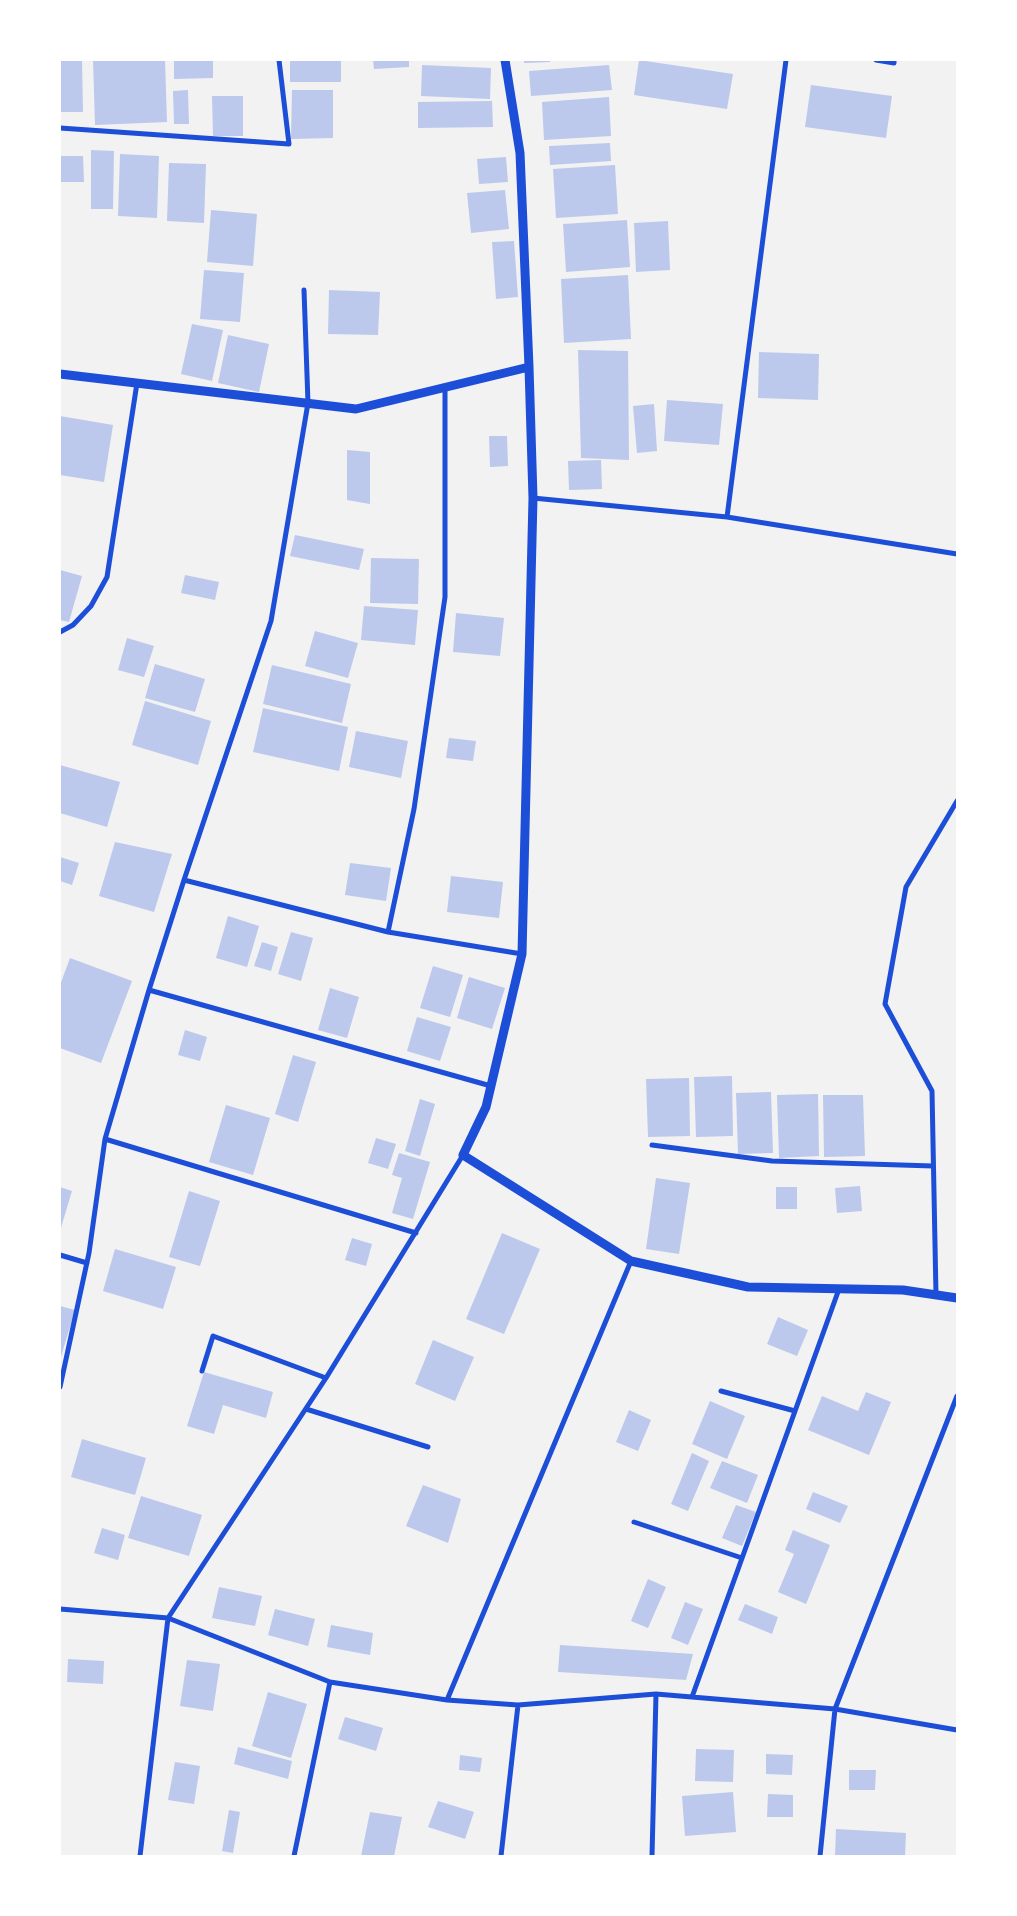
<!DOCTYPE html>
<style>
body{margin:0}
#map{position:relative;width:1017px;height:1916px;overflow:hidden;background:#f2f2f2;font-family:Mulish,sans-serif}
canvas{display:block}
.frame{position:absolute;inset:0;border:61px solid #fff;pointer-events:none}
</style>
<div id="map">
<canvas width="1017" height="1916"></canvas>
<div class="frame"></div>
</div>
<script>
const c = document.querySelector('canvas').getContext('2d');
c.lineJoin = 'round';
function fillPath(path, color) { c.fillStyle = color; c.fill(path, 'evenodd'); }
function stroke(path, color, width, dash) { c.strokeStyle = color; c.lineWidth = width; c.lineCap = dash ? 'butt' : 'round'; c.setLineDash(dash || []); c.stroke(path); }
fillPath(new Path2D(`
 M60,60H82L83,112H60Z
 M93,60H165L167,122L95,125Z
 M174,60H213V78L174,79Z
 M290,60H341V82H290Z
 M373,60H409V67L374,69Z
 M524,60H550V62L524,63Z
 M639,60L733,74L727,109L634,95Z
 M422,65L491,68L490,99L421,96Z
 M609,65L612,90L531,96L529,71Z
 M811,85L892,96L886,138L805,127Z
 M188,90L189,124H174L173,91Z
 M292,90H333V138L291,139Z
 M212,96H243V136H213Z
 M609,97L611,136L544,140L542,102Z
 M492,101L493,127L418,128V102Z
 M610,143L611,161L550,165L549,146Z
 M91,150L114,151L113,209H91Z
 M120,154L159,156L157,218L118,216Z
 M60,156H83L84,182H60Z
 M506,157L508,182L479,184L477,159Z
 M169,163L206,164L204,223L167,221Z
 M615,165L618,214L556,218L553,169Z
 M505,190L509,229L471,233L467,193Z
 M211,210L257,214L253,266L207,262Z
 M627,220L630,267L566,272L563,224Z
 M668,221L670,270L636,272L634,223Z
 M514,241L518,297L496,299L492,242Z
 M204,270L244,273L240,322L200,319Z
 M628,275L631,339L564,343L561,279Z
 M329,290L380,292L378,335L328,334Z
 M192,324L223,330L212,381L181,374Z
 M228,335L269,344L259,392L218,383Z
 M578,350L628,351L629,460L581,458Z
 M759,352L819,354L818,400L758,398Z
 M667,400L723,404L719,445L664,441Z
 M654,404L657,451L637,453L633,406Z
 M60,416L113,425L104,482L60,475Z
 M489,436H507L508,466L490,467Z
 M347,450L370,452V504L347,500Z
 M601,460L602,489L569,490L568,461Z
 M295,535L364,549L359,570L290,556Z
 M371,558L419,559L418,604L370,603Z
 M60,570L82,576L69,622L60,620Z
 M185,575L219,582L215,600L181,593Z
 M364,606L418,610L415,645L361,640Z
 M456,613L504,618L500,656L453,652Z
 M315,631L358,643L348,678L305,666Z
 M127,638L154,646L144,677L118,670Z
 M155,664L205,679L195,712L145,698Z
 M272,665L351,684L342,723L263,704Z
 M145,701L211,721L198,765L132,745Z
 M263,708L348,727L339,771L253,752Z
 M356,731L408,741L401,778L349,767Z
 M449,738L476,741L473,761L446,758Z
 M60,765L120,782L107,827L60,813Z
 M115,842L172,854L154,912L99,896Z
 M60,857L79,863L72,885L60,881Z
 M350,863L391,868L386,901L345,895Z
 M451,876L503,882L499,918L447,912Z
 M228,916L259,926L247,967L216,958Z
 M291,932L313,938L301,981L278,974Z
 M262,942L278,947L271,971L254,966Z
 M70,958L132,981L101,1063L60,1048V985Z
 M433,966L463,975L450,1017L420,1008Z
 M469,977L505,988L492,1029L457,1018Z
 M330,988L359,997L347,1038L318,1030Z
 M417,1017L451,1027L440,1061L407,1051Z
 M185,1030L207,1037L200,1061L178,1055Z
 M293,1055L316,1062L298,1122L275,1114Z
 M732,1076L733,1136L696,1137L694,1077Z
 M689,1078L690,1136L648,1137L646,1079Z
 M771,1092L773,1153L738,1154L736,1093Z
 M818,1094L819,1156L779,1158L777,1095Z
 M823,1095H863L865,1156L824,1157Z
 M420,1099L435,1104L420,1156L405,1151Z
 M226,1105L270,1118L253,1175L209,1162Z
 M376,1138L396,1144L388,1169L368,1163Z
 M399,1153L430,1162L413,1219L392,1213L402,1178L392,1175Z
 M656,1178L690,1183L679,1254L646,1249Z
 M860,1186L862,1211L837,1213L835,1188Z
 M60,1187L72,1191L60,1231Z
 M776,1187H797V1209H776Z
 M189,1191L220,1201L200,1266L169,1257Z
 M502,1233L540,1249L504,1334L466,1319Z
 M352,1238L372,1244L366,1266L345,1260Z
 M115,1249L176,1267L163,1309L103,1291Z
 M60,1306L75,1310L60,1360Z
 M778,1317L808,1330L797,1356L767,1344Z
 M433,1340L474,1357L455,1401L415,1384Z
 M204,1372L273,1392L266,1418L223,1405L214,1434L187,1426Z
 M866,1392L891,1402L869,1455L808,1430L822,1396L858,1411Z
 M710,1401L745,1416L727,1459L692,1444Z
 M629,1410L651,1420L638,1451L616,1442Z
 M82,1439L146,1458L135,1495L71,1477Z
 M692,1453L709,1461L688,1511L671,1504Z
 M722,1461L758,1475L747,1503L710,1488Z
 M423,1485L461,1499L448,1543L406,1526Z
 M813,1492L848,1506L840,1523L806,1509Z
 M141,1496L202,1515L189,1556L128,1538Z
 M736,1505L756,1512L742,1546L722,1538Z
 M102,1528L125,1535L118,1560L94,1553Z
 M793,1530L830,1545L806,1604L778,1592L794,1554L785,1550Z
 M648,1579L666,1587L648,1628L631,1621Z
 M219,1587L262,1596L255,1626L212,1618Z
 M685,1602L703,1609L688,1645L671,1638Z
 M745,1604L778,1617L772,1634L738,1620Z
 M275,1609L315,1619L308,1646L268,1635Z
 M331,1625L373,1633L370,1655L327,1647Z
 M560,1645L693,1654L686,1680L558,1672Z
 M68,1659L104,1661L103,1684L67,1682Z
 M187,1660L220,1664L213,1711L180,1706Z
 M268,1692L307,1704L291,1758L252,1746Z
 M345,1717L383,1728L376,1751L338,1739Z
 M238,1747L292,1761L288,1779L234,1764Z
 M696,1749L734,1750L733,1782L695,1781Z
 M766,1754L793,1755L792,1775L766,1774Z
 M460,1755L482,1758L480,1772L459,1770Z
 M175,1762L200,1766L194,1804L168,1800Z
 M849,1770H876L875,1790H849Z
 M733,1792L736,1832L685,1836L682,1796Z
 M768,1794L793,1795V1817H767Z
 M438,1801L474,1812L465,1839L428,1827Z
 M229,1810L240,1812L233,1853L222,1851Z
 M370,1812L402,1817L394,1856H361Z
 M836,1829L906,1833L905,1856H835Z`), '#bdc9ec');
stroke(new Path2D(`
 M876,60L894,63V60
 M60,128L289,144L279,60
 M533,498L727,517L957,554
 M727,517L786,60
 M60,632L73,625L91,606L107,577L137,383
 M184,880L388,932L522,954
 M388,932L414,809L445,597V387
 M149,990L491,1086
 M105,1139L416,1233
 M652,1145L772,1161L933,1166
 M60,1255L87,1263
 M936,1295L932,1091L885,1004L906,887L957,801
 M202,1371L213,1336L326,1378
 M60,1387L89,1253L105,1139L149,990L184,880L271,621L308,403L304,290
 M721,1391L795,1411
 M306,1409L428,1447
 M634,1522L742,1558
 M60,1609L168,1618L326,1378L463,1155
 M692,1697L839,1289
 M447,1700L631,1261
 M140,1856L168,1618L330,1682L447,1700L518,1705L656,1694L835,1709L957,1730
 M294,1856L330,1682
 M501,1856L518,1705
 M652,1856L656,1694
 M820,1856L835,1709L957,1396`), '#1d4ed8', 5);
stroke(new Path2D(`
 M529,367L533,498L522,954L486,1107L463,1155L631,1261L748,1287L903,1290L957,1298
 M60,374L356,409L529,367L520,153L505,60`), '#1d4ed8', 9);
</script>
